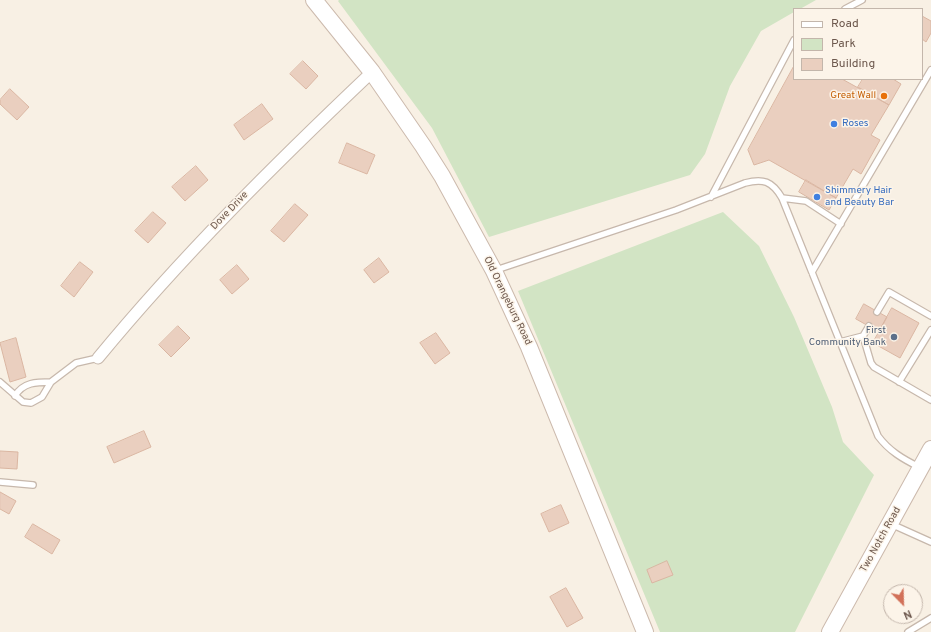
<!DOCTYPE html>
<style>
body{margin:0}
#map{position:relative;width:931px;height:632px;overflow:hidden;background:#f8f0e4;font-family:Overpass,sans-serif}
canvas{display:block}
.legend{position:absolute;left:793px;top:8px;width:130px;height:72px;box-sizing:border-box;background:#fcf4e9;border:1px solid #c3b6ab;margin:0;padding:5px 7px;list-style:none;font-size:12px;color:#6d584d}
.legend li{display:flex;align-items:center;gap:8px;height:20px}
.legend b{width:20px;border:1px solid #c3b6ab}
.north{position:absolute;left:883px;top:584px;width:40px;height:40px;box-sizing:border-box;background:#fcf4e9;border:1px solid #c3b6ab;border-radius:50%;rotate:157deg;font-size:11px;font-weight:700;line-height:16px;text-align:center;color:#6d584d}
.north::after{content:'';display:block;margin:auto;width:14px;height:18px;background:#d27159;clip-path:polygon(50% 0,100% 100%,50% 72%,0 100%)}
</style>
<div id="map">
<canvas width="931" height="632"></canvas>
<ul class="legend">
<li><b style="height:5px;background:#fff"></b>Road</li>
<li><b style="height:11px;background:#d2e4c4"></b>Park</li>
<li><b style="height:11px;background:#eacfbf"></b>Building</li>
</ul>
<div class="north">N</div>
</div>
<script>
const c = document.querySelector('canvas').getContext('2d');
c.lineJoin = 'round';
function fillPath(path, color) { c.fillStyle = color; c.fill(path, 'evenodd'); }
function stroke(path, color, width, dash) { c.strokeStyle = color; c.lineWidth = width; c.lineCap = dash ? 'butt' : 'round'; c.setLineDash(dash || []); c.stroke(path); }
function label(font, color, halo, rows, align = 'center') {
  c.font = font + ' Overpass,sans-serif'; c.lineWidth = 3; c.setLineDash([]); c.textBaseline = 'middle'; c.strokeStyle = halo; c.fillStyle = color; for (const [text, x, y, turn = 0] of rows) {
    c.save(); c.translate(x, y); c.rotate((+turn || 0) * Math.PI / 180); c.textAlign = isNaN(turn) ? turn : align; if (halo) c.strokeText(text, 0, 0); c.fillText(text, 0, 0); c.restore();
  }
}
fillPath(new Path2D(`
 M339,0H816L800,9H794V12L761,31L730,86L705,154L690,175L489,237L432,128L338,1Z
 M723,212L759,246L794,317L832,407L843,442L874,475L795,632H660L518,291Z`), '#d2e4c4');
const building = new Path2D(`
 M922,16L931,21V33L926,42L922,39Z
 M303,61L318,76L306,89L290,74Z
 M794,66V79H842L889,105L871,135L880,140L861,174L853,169L836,198L769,160L754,165L748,150Z
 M863,79H893L901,84L889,105L858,87Z
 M10,89L29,107L17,120L0,104V100Z
 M262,104L273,119L244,140L234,125Z
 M347,143L375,155L367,174L339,163Z
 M196,166L208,180L185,201L172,187Z
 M806,180L836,198L829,210L799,192Z
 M295,204L308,215L284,242L271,231Z
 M153,212L166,223L148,243L135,231Z
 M379,258L389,272L374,283L364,270Z
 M80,262L93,272L74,297L61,286Z
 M237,265L249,279L232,294L220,280Z
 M864,304L887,317L879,332L856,319Z
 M892,308L919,323L900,358L873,343Z
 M178,326L190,338L171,357L159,345Z
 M436,333L450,353L435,364L420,343Z
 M16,338L26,377L10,382L0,343Z
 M144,431L151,447L114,463L107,447Z
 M0,451L18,452L17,469L0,468Z
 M0,492L16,501L9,514L0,509Z
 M561,505L569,523L549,532L541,514Z
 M33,524L60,540L52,554L25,537Z
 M667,561L673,575L652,583L647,570Z
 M566,588L583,618L567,627L550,597Z`);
fillPath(building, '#eacfbf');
stroke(building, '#dab6a2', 1);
const lane = new Path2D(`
 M845,9L862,0
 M711,197L794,40
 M782,198L806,201L841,224
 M496,270L676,210L745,183C763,178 772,181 782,198L878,436C889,451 903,459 919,467
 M812,272L931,70
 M877,312L889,292L931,316
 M863,336L871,363L874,367L931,400
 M840,342L863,336L869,326
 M0,382L23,402L31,403L42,397L51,382L76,363L98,358
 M899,382L931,330
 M15,396C23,382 37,382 51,382
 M0,482L33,485
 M891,524L931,542
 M908,632L931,618`);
const street = new Path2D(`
 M98,358C182,256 276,163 372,72`);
const secondary = new Path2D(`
 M314,0L372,72L423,146L442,176L494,271L529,347L645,632
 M830,632L931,449`);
stroke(lane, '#c7b8ac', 8);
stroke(street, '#c7b8ac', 13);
stroke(secondary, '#ccbaad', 18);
stroke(lane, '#fff', 5.5);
stroke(street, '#fff', 11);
stroke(secondary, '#fff', 16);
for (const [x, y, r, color] of [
 [884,96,4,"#e8710a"],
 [834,124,4,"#3f7fe0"],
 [817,197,4,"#3f7fe0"],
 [894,337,4,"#5c6f8a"]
]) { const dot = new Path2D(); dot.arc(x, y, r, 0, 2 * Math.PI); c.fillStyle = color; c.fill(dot); stroke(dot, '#fcf4e9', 1.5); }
label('10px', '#c56008', '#fcf4e9', [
 ["Great Wall",876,96]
], 'right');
label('10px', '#366cbe', '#fcf4e9', [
 ["Roses",842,124],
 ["Shimmery Hair",825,191],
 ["and Beauty Bar",825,203]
], 'left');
label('10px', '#6d584d', '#fcf4e9', [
 ["Dove Drive",230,211,-46],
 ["Old Orangeburg Road",507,301,64],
 ["Two Notch Road",881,540,-61]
]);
label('10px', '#4e5e75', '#fcf4e9', [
 ["First",886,331],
 ["Community Bank",886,343]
], 'right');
</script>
